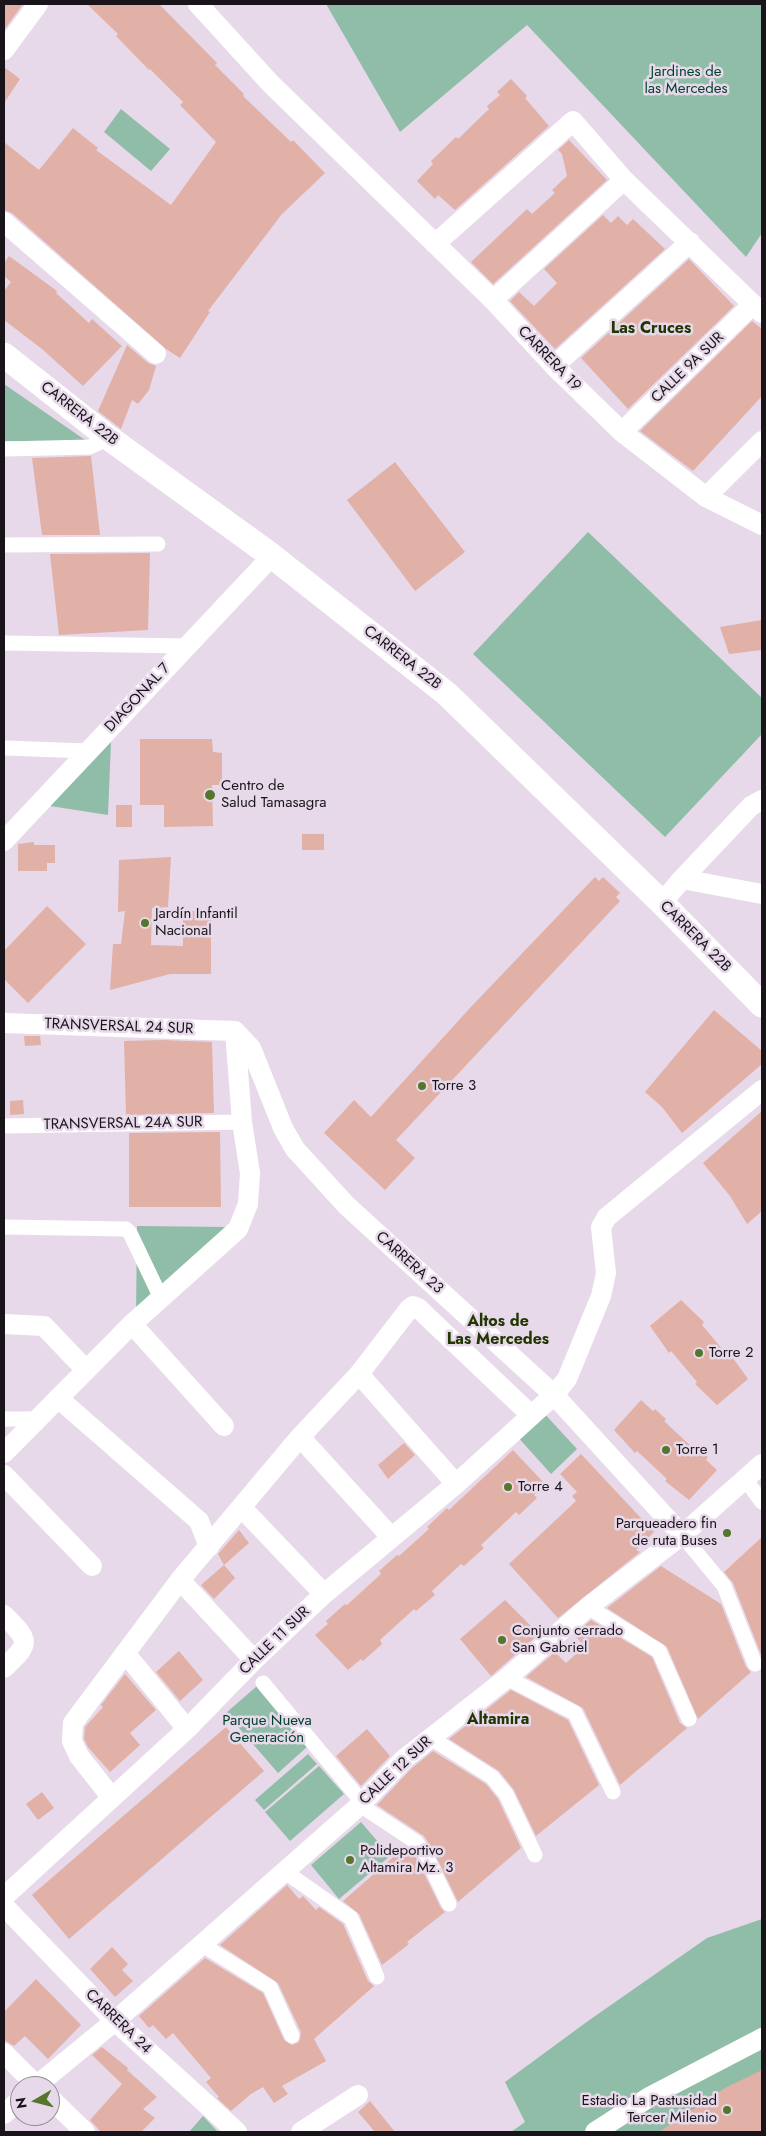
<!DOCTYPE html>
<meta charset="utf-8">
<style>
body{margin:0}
#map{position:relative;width:766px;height:2136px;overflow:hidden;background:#e7d9ea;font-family:Jost,sans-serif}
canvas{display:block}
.frame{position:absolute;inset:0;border:5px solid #19141a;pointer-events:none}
.north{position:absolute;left:10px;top:2076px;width:50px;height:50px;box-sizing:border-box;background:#e7d9ea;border:1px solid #958a97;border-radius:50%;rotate:262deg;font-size:14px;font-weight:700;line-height:20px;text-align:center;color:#19141a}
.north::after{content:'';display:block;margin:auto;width:18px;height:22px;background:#56762d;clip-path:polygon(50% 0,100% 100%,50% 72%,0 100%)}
</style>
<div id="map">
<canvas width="766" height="2136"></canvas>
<div class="frame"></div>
<div class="north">N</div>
</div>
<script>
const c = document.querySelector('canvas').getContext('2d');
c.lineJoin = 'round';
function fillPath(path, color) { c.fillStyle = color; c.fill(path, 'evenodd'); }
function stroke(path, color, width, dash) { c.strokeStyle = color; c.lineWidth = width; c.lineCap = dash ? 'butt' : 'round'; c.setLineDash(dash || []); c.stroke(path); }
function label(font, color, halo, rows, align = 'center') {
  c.font = font + ' Jost,sans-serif'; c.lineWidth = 5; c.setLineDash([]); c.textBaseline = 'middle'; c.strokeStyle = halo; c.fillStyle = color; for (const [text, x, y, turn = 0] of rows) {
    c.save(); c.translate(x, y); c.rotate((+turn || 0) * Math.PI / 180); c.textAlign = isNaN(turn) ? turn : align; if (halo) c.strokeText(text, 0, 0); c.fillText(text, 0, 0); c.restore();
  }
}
fillPath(new Path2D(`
 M326,4H762V233L746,257L527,25L400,132Z
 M121,109L170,149L151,171L104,132Z
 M4,384L88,442L4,441Z
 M588,532L762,698V734L665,837L473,654Z
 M111,742L108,815L50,806Z
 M137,1226L229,1227L136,1316Z
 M542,1411L577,1449L551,1474L516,1435Z
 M257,1686L308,1746L278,1773L226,1713Z
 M308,1754L317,1764L264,1810L255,1800Z
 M319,1766L344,1794L290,1841L265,1812Z
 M361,1822L390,1856L339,1899L311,1865Z
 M762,1919V2132H511L525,2122L505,2082L588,2021L707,1938Z
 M203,2116L218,2132H189Z`), '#8fbda7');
fillPath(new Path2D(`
 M4,4H23L4,30Z
 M87,4H159L217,63L215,65L244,94L243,96L291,142L293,140L325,173L282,214L208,311L210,312L180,358L166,349L12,213L4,210V142L39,170L73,128L98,148L96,150L171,205L216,142L180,105L183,102L150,69L149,70L116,36L118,34Z
 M4,67L20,79L4,103Z
 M511,79L527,96L525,98L549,126L455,210L438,195L435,199L417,181L433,164L431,161L456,137L458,139L489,109L487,106L500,95L497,92Z
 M569,140L607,180L493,284L471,262L527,209L532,214L555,193L552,190L567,176L562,154L558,150Z
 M603,215L611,223L618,216L627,225L633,219L665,249L555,349L510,301L519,292L534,306L557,283L544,269Z
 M9,256L57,291L56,293L89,323L92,319L122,346L83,386L42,349L4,320V291L11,282L4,276V263Z
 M689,259L734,306L628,409L581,358Z
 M752,321L762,329V396L693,471L640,431Z
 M127,345L148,363L156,366L149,390L138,404L132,400L121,429L98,411Z
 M91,456L100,535H42L32,458Z
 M395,462L465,552L415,591L347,500Z
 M150,553L148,630L59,635L50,554Z
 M762,620V650L729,654L720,627Z
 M140,739H212L213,752L222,753V785H212L213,826L164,827V805H140Z
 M116,805H132V827H116Z
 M302,834H324V850H302Z
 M34,842V845H55V863H47V871H18V844Z
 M171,857L168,907L152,908L151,945L183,946V911H211V974H170L110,990L113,944H121L125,911L118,912L119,860Z
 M595,877L599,881L603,877L620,893L616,897L620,901L396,1140L415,1158L385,1190L324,1133L354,1100L371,1117L469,1009Z
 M47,906L86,944L28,1003L4,979V951Z
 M714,1010L762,1051V1064L682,1133L662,1107L645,1092Z
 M24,1036H40L41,1045L25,1046Z
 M162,1040L212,1042L214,1113L126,1115L124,1041Z
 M23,1100L24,1114L10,1115V1101Z
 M762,1111V1211L747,1224L730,1196L703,1163Z
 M220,1132L221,1207H129V1133Z
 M681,1300L704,1322L702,1325L728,1356L730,1354L748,1379L717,1405L695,1384L697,1382L671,1351L669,1353L650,1326Z
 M641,1400L653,1411L655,1409L666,1419L664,1421L694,1449L696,1447L708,1457L706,1460L717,1470L689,1500L665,1481L667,1479L637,1451L635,1453L614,1430Z
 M404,1443L415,1455L388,1479L378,1465Z
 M513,1450L546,1485L534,1495L537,1498L519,1515L516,1512L481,1545L484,1548L464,1566L461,1564L432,1591L435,1595L416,1611L414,1609L380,1640L382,1644L363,1661L361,1659L348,1670L315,1635L328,1624L326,1621L345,1604L347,1605L381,1574L379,1571L397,1555L399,1556L429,1529L427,1527L447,1508L449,1510Z
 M581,1454L654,1532L636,1550L640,1552L558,1618L509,1564L576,1501L572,1496L577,1492L560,1474Z
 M239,1530L249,1543L224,1565L218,1554Z
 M762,1537V1657L733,1583L724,1572Z
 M224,1565L235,1578L214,1599L201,1585Z
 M661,1566L721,1604L746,1667L751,1672L698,1719L667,1647L607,1608Z
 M505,1600L539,1634L491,1676L460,1639Z
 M591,1620L652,1657L680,1723L687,1728L620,1785L583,1708L526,1677L555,1652L566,1663L585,1646L574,1635Z
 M179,1651L203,1680L180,1701L156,1672Z
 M125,1674L156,1710L130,1733L140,1745L110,1772L88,1747L84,1739L85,1727L103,1707L101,1705Z
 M511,1690L568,1720L599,1785L536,1836L514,1790L499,1771L449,1739Z
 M226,1727L264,1771L69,1939L32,1895Z
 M367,1729L390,1756L361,1786L336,1756Z
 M433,1751L486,1784L498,1799L521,1848L458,1902L433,1850L424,1836L377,1805L412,1768Z
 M42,1792L54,1808L38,1820L26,1804Z
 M406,1846L417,1859L441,1908L445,1912L407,1942L409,1944L382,1965L359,1914L343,1901Z
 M287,1885L299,1899L303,1896L316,1910L319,1907L343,1924L368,1981L374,1986L314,2039L326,2061L282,2086L288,2094L274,2103L263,2087L251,2094L231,2111L217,2098L219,2097L206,2082L211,2078L173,2033L166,2039L153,2025L149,2028L139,2016L205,1958L263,1993L284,2040L292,2045L299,2042L301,2032L278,1983L220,1945Z
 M112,1947L128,1964L122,1970L133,1981L115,1997L90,1969Z
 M36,1979L81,2025L48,2059L25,2036L14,2046L4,2040V2012Z
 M102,2047L128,2068L127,2070L157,2097L143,2109L155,2118L141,2132H101L90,2120L122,2084L92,2055Z
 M762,2070V2132H659L725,2088Z
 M370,2101L395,2132H375L358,2112Z`), '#e1b0a6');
stroke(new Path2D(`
 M4,449L90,447L109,438
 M4,545L158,544
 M4,643L186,646
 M4,748L88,751
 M4,1126L242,1122
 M4,1227L126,1229L130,1233L161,1298
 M4,1419H38
 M745,1479L762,1502
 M682,1535L724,1586L755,1664
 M588,1607L659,1651L689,1719
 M507,1678L575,1713L613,1792
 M263,1683L362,1802
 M431,1738L492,1777L506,1794L535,1855
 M360,1805L416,1842L425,1854L449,1904
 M284,1871L351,1918L377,1977
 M201,1944L270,1987L292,2036`), '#fff', 15);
stroke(new Path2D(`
 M198,4L270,83L493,300L554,366L622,432L706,497L762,525
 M4,50L38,4
 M4,222L156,354
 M435,244L573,121L624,180L762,313
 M493,300L624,180
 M554,366L690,242
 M622,432L753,304
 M706,497L762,441
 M4,841L272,556
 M682,879L751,806L762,800
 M662,903L682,879L762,894
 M4,1023L235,1031
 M235,1031L251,1048L283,1128L295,1149L346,1205L554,1395L682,1535
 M4,1324L44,1326L86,1370
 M132,1324L224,1426
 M359,1374L456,1484
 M58,1398L199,1521L209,1547
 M300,1437L391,1537
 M4,1453L132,1324L238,1229L248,1204L250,1173L242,1122L235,1031
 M4,1475L92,1566
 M241,1507L324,1594
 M180,1580L254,1660
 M4,1615C30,1641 31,1643 4,1668
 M126,1654L187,1729
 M112,1798L79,1756L72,1741L73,1723L180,1580L300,1437L359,1374L409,1309L413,1306L418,1308L531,1415
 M4,1897L187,1729L254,1660L324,1594L456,1484L554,1395L567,1379L601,1296L606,1273L601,1227L607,1217L762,1090
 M4,1906L115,2021L237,2132
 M4,2053L37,2086
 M36,2086L115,2021L360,1805L404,1759L507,1678L588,1607L682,1535L762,1464
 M50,2098L85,2132
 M4,2114L20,2100
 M301,2132L358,2095
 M595,2132L651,2096L762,2038`), '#fff', 20);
stroke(new Path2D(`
 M4,355L109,438L272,556L447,694L662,903L762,1005`), '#fff', 25);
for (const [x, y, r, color] of [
 [210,795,6,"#56762d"],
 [145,923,5,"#56762d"],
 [422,1086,5,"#56762d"],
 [699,1353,5,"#56762d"],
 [666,1450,5,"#56762d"],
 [508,1487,5,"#56762d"],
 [727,1533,5,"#56762d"],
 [502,1640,5,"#56762d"],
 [350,1860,5,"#56762d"],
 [727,2110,5,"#56762d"]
]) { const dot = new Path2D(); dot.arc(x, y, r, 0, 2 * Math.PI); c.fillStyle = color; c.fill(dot); stroke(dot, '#e7d9ea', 2); }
label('15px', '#01422d', '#e7d9ea', [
 ["Jardines de",686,72],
 ["las Mercedes",686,89],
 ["Parque Nueva",267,1721],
 ["Generación",267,1738]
]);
label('15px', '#19141a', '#e7d9ea', [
 ["CARRERA 19",549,359,46],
 ["CALLE 9A SUR",688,368,-44],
 ["CARRERA 22B",79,414,38],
 ["CARRERA 22B",402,658,38],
 ["DIAGONAL 7",138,698,-47],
 ["CARRERA 22B",695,937,45],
 ["TRANSVERSAL 24 SUR",119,1027,2],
 ["TRANSVERSAL 24A SUR",123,1124,-1],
 ["CARRERA 23",409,1263,42],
 ["CALLE 11 SUR",275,1641,-44],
 ["CALLE 12 SUR",396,1771,-43],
 ["CARRERA 24",118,2022,44]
]);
label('15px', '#19141a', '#e7d9ea', [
 ["Centro de",221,786],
 ["Salud Tamasagra",221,803],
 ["Jardín Infantil",155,914],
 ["Nacional",155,931],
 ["Torre 3",432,1086],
 ["Torre 2",709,1353],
 ["Torre 1",676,1450],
 ["Torre 4",518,1487],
 ["Parqueadero fin",717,1524,"right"],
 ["de ruta Buses",717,1541,"right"],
 ["Conjunto cerrado",512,1631],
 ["San Gabriel",512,1648],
 ["Polideportivo",360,1851],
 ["Altamira Mz. 3",360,1868],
 ["Estadio La Pastusidad",717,2101,"right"],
 ["Tercer Milenio",717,2118,"right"]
], 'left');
label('bold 16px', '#213601', '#e7d9ea', [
 ["Las Cruces",651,329],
 ["Altos de",498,1322],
 ["Las Mercedes",498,1340],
 ["Altamira",498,1720]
]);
</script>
